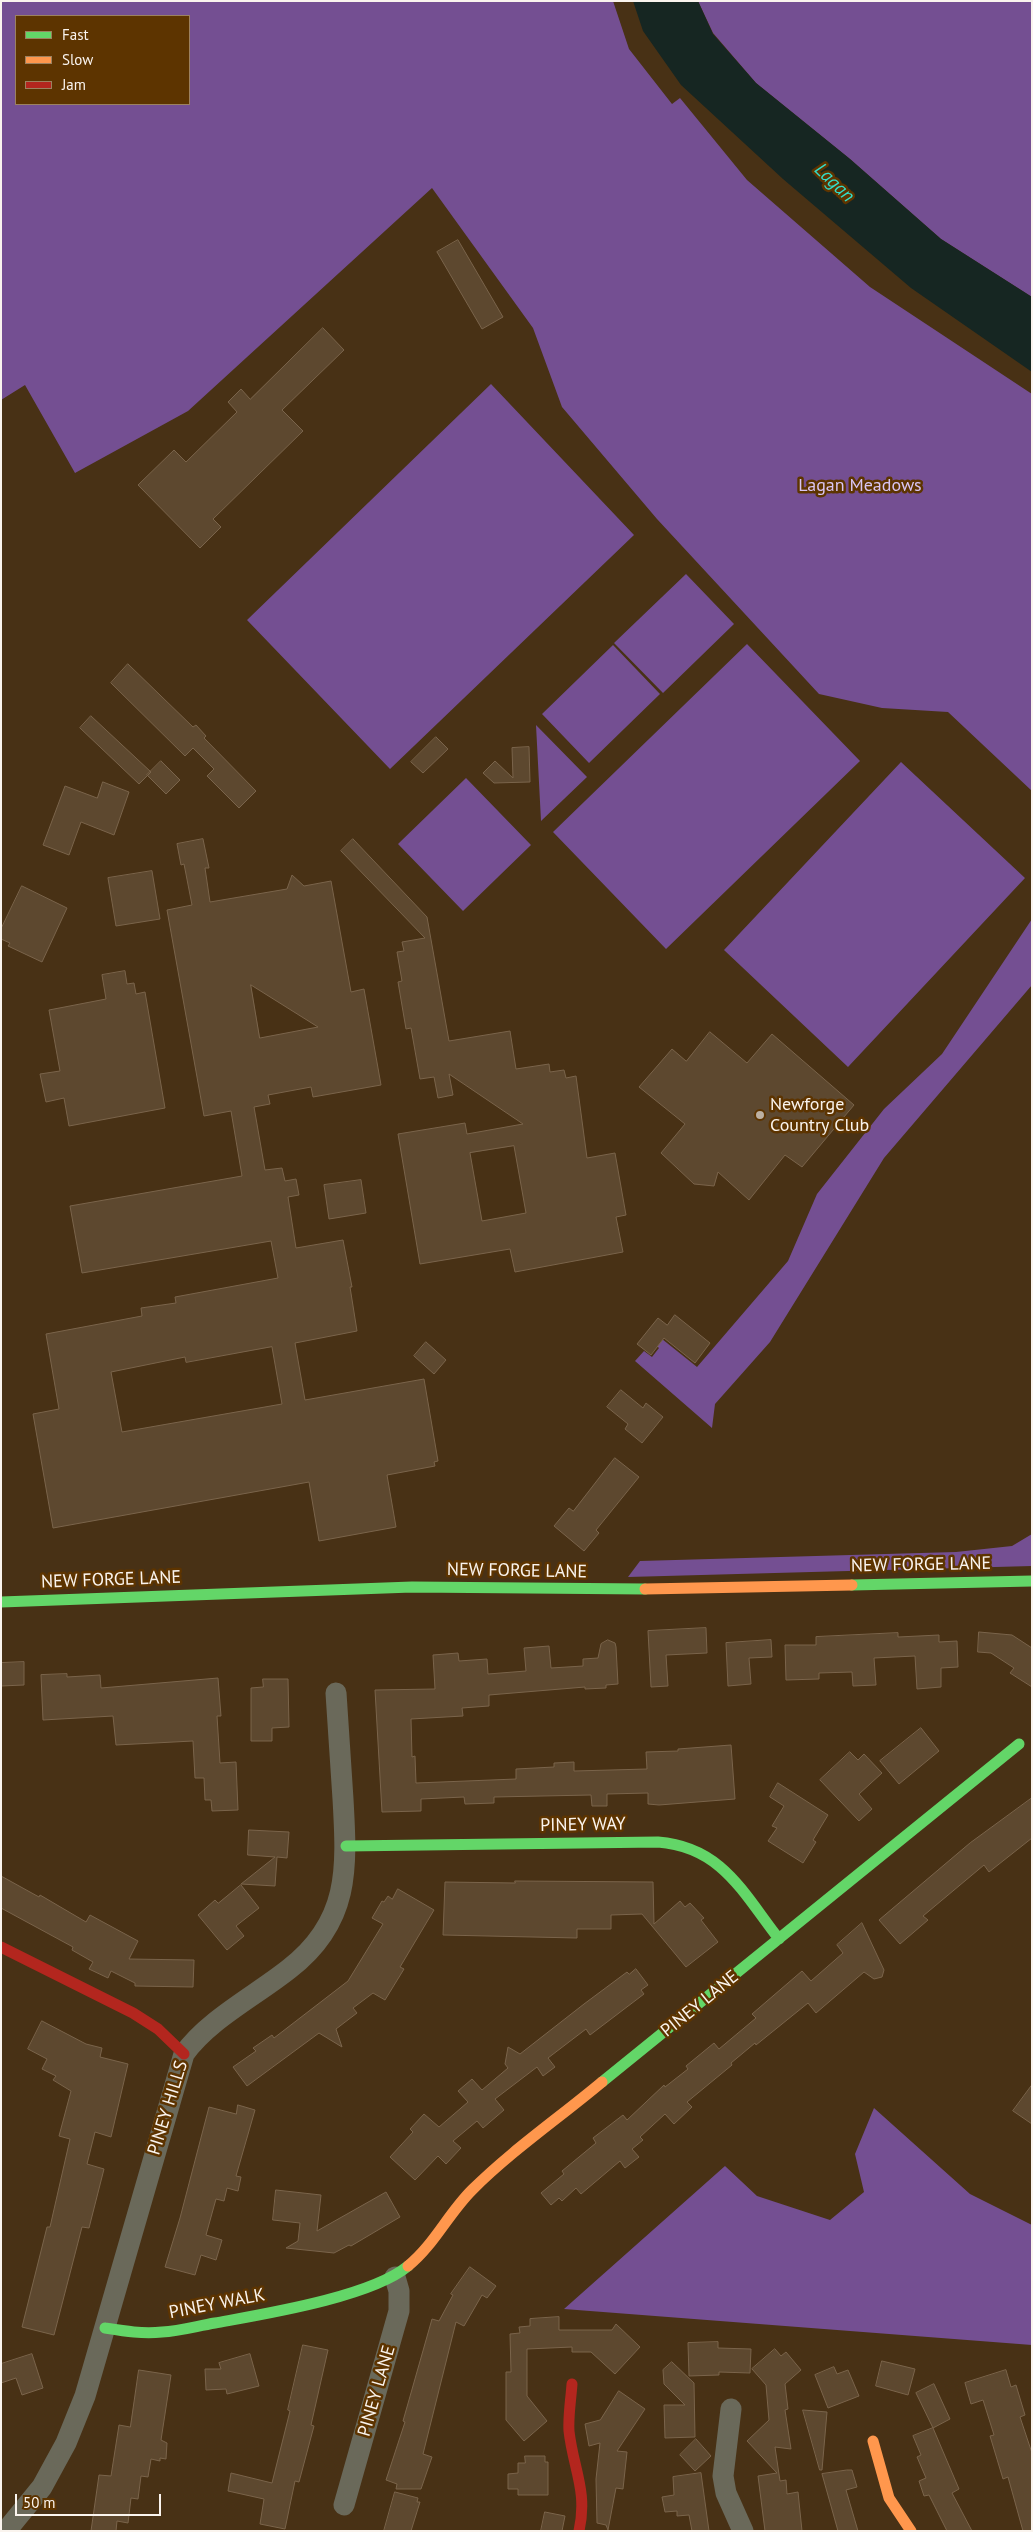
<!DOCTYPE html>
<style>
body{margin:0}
#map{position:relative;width:1033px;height:2532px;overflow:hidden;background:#483115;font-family:"PT Sans",sans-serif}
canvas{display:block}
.frame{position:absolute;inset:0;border:2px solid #faf4ee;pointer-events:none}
.legend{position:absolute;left:15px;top:15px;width:175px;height:90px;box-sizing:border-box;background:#5d3400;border:1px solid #9c815f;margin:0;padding:6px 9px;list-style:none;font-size:15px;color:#faf4ee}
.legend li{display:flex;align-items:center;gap:10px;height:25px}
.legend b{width:25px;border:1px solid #9c815f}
.scale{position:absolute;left:15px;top:2494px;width:146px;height:22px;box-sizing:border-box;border:2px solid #faf4ee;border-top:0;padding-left:6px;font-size:15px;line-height:18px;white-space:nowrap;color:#faf4ee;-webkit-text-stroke:4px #5d3400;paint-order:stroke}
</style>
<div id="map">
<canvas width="1033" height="2532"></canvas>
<div class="frame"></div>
<ul class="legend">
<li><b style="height:6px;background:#63d668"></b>Fast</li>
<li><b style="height:6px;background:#ff974d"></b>Slow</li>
<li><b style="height:6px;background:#b3261e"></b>Jam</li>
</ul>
<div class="scale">50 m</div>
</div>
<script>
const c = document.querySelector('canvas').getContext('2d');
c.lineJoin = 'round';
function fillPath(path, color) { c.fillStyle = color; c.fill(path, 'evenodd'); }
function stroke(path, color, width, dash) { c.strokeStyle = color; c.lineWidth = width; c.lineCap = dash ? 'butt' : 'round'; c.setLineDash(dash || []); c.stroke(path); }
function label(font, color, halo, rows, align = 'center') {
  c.font = font + ' "PT Sans",sans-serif'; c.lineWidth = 5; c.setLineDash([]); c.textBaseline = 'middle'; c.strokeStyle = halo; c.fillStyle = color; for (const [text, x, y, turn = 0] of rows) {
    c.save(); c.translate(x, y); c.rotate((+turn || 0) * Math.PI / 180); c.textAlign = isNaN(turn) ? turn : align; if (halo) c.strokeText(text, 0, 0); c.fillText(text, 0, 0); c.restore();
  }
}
fillPath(new Path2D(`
 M1,1H613L629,49L672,104L680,98L747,180L870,287L1032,394V791L948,712L882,708L819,694L657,519L562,407L533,328L432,188L188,411L75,473L25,385L1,400ZM16,16H189V104H16Z
 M698,1H1032V297L941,239L850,159L756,83L713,33Z
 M491,384L634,535L390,769L247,620Z
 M686,574L734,624L663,693L614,643Z
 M747,644L860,761L666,949L553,832Z
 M613,645L660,694L589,763L542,714Z
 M536,725L587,777L541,821Z
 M901,762L1025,878L848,1067L724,950Z
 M466,778L531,845L463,911L398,844Z
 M1032,919V985L884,1158L770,1342L715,1404L712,1428L635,1361L644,1351L652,1357L659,1348L652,1341L657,1335L697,1367L788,1261L817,1194L884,1109L942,1054Z
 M1032,1534V1566L628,1577L640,1561L956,1552L1012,1546Z
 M874,2108L970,2194L1032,2225V2345L564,2309L725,2166L757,2196L830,2220L864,2192L855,2154Z`), '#744f92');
fillPath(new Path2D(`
 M633,1H698L713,34L756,83L850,159L941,239L1032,297V372L911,288L783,179L681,85L643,31Z`), '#162622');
const building = new Path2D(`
 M458,240L503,317L482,329L437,252Z
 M323,328L344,350L282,410L303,431L213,519L221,527L200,548L138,485L174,450L186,462L237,412L228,402L241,389L250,399Z
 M128,664L193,727L196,725L206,736L204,738L256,791L239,808L207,776L214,769L193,748L185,756L111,683Z
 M91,716L151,772L139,784L80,728Z
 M436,737L448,749L423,773L411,762Z
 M529,747L530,782L494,783L483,773L495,761L513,778L512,748Z
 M161,761L180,780L166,794L147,775Z
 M103,782L129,792L114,835L81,822L69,855L43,845L65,786L97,798Z
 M203,839L209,868H205L210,902L287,889L292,875L304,886L331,881L351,992L364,989L381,1085L313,1097L311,1087L268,1095L270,1104L254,1107L265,1170L282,1168L285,1181L296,1179L299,1195L288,1197L296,1248L343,1240L352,1287H350L357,1331L295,1343L305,1400L424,1379L438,1461L434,1462L435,1466L387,1475L396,1527L319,1541L309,1482L53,1528L33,1414L59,1409L46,1334L142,1316L141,1308L176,1303L175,1297L278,1278L271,1241L82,1273L70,1206L242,1176L231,1111L204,1116L167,910L192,905L184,864L181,865L177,844ZM251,985L318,1027L260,1038ZM272,1347L282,1404L122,1432L111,1372L185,1357L186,1362Z
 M353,839L427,917L449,1041L510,1031L516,1069L549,1064L550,1072L564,1070L566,1078L576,1076L587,1158L615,1153L626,1215L616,1217L623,1252L515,1272L510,1249L420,1264L398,1134L465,1123L467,1134L523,1124L449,1074L453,1095L438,1098L434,1077L420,1079L411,1028L406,1029L398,982L402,981L397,952L404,951L402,942L425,938L341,851ZM514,1146L526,1213L482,1221L470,1153Z
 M152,871L160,919L116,926L108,878Z
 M22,886L67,908L42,962L8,946L10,943L1,939V929Z
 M125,971L127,984L134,983L136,994L145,992L165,1108L69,1126L64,1098L46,1102L40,1074L60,1071L49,1010L106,999L102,975Z
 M710,1032L747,1063L772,1034L854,1105L802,1167L785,1155L749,1200L718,1172L714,1186L694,1184L661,1153L685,1124L639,1087L672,1049L686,1061Z
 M361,1180L366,1213L329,1219L324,1185Z
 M675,1315L710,1343L695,1363L664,1338L651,1355L637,1344L658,1318L667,1325Z
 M426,1342L446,1360L434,1374L414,1356Z
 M621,1390L643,1408L646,1403L663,1417L642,1443L625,1429L628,1424L607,1407Z
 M615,1458L639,1477L596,1530L599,1533L584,1551L554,1526L569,1508L573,1511Z
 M706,1628L707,1653L666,1655L668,1686L651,1687L648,1631Z
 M979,1632L1012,1635L1032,1648V1687L1010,1673L1014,1668L991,1653L978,1652Z
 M898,1633V1637L939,1635V1642L957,1641L958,1667L941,1668V1687L917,1689L915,1656L874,1658L876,1685L853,1686L852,1672L819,1673V1679L786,1680L785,1645H816V1637Z
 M608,1640L615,1643L616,1647L618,1684L606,1685V1688L585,1689V1687L489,1695V1706L462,1708L463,1716L411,1719L412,1757L415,1756L416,1783L516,1779V1769L554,1767V1763L574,1762V1771L647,1769L646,1752L678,1751V1749L731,1745L735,1799L659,1805L648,1804V1793L607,1794V1806H592L591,1795L494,1797V1803L465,1804L464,1797L421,1799V1811L382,1812L375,1690L435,1689L433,1655L458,1653L459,1661L487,1659L488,1674L526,1671L524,1648L549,1646L551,1668L583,1666V1659L598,1658L601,1644Z
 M771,1640L772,1657L749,1658L751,1684L728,1686L726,1643Z
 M24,1662V1685L1,1686V1663Z
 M67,1674V1677L100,1675L101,1688L218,1678L221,1716H217L220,1763L236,1762L238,1810L212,1811L211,1800H205L204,1778H195L193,1741L116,1745L113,1716L43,1720L41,1675Z
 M263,1679H288L289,1727L272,1728V1741H251V1688L263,1687Z
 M921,1728L939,1751L899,1784L880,1761Z
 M850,1752L858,1760L864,1754L882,1773L859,1794L872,1809L859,1821L820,1780Z
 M778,1783L828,1815L813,1840L816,1842L803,1863L768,1841L777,1828L772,1826L784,1806L770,1797Z
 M1032,1798V1838L989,1872L984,1865L923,1916L928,1920L900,1944L879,1920L970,1843Z
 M249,1830L289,1832L287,1858L277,1857L275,1886L241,1884L275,1857L248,1855Z
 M1,1876L39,1897L40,1895L86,1922L90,1915L138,1941L129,1959L194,1960L193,1987L135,1986V1983L111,1971L108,1978L89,1969L93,1962L72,1950L73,1947L1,1908Z
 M515,1881L653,1882L654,1924L680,1901L685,1907L690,1903L704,1918L701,1920L718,1942L686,1967L642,1914L611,1915V1929H577V1938L443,1935L445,1882L515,1883Z
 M241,1885L259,1908L236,1926L244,1936L227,1950L198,1915L215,1900L218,1903Z
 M398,1889L434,1910L400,1967L404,1969L385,2000L373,1993L353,2008L357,2013L336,2029L342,2047L319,2033L247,2086L233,2067L256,2051L253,2048L272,2035L274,2038L348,1981L383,1924L372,1918L382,1901L384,1902L388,1896L392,1899Z
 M862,1923L884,1970L882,1977L874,1979L864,1972L816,2013L808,2003L756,2045L755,2043L731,2063L732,2065L687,2102L692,2107L674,2124L665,2114L640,2137L643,2140L632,2149L639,2157L625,2168L620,2161L581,2194L576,2188L562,2201L559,2198L551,2205L541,2193L564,2174L562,2171L596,2143L593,2138L623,2115L627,2120L664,2085L665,2087L688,2069L686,2066L714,2043L719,2049L756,2018L752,2014L802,1971L811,1981L843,1953L837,1945Z
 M636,1969L648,1985L641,1990L644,1994L590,2035L586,2029L548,2058L555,2067L543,2076L537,2067L495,2099L504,2110L483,2128L477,2121L453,2141L461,2148L446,2164L438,2156L415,2180L390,2157L413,2132L410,2129L424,2114L439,2127L468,2102L458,2091L472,2079L482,2090L508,2068L505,2064L508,2047L520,2054L584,2004L627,1972L629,1974Z
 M42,2021L86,2044L102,2048L100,2057L128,2064L111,2137L95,2132L87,2164L104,2169L89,2228L82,2227L54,2335L22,2327L47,2227H50L70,2139L59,2136L71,2091L53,2080L56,2076L42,2069L47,2059L28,2049Z
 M1032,2085V2124L1013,2111Z
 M238,2105L255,2110L236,2176L241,2177L238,2191L227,2188L224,2201L216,2199L206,2235L222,2240L216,2260L201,2255L195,2275L165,2267L180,2218L209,2107L236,2114Z
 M276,2190L321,2195L317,2231L386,2192L400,2217L351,2246L349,2245L334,2253L286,2248L298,2241L300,2223L273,2220Z
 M470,2267L496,2286L487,2298L482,2295L464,2326L456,2322L423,2454L432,2457L421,2489H396L397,2484L386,2480L405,2422L403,2421L432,2319L439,2321L453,2295L451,2294Z
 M559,2317V2330H612L616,2324L640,2347L615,2374L591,2352H572V2347L527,2349V2396L547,2421L524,2441L506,2420V2372H511L510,2334L520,2333L519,2327L530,2326V2319Z
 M718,2342V2348L751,2349L750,2373L719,2372V2375L689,2376L688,2343Z
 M303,2345L328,2350L311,2425L314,2426L299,2482L295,2481L285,2529L260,2524L264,2499L228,2491L231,2473L272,2483L290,2411L288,2410Z
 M775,2349L781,2356L786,2352L801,2370L785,2384L788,2409L785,2410L791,2449L775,2447L780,2481L786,2480L787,2494L798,2492L802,2531H765L758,2476L777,2473L747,2441L769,2420L766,2385L752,2369Z
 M32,2354L43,2388L22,2395L16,2378L1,2383V2364Z
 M250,2354L259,2386L227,2394L226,2389L206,2390L205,2369H221L219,2363Z
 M882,2361L915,2369L908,2395L876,2386Z
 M672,2362L694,2383L695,2437L665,2438L664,2405H685L664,2384L663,2370Z
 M834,2367L837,2374L848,2370L859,2396L828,2408L815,2375Z
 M139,2370L171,2375L161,2440L167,2443L166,2459L160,2458V2461L151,2459L148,2477L141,2476L138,2499L131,2498L128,2523L117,2521L116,2531H91L99,2475L111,2476L119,2425L130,2427Z
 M1006,2370L1011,2387L1016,2385L1025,2415L1020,2417L1032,2453V2531H1023L1008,2477L1003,2479L990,2436L994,2435L983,2400L971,2404L965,2383Z
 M934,2384L950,2419L933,2428L916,2393Z
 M619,2391L645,2409L617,2451L627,2452L623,2489L616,2488L608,2530L606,2525L597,2523L596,2479L600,2443L589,2446L585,2424L600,2420Z
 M803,2410L827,2412L822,2470H820Z
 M933,2428L959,2489L952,2493L972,2531H947L929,2495L924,2496L919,2481L926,2478L917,2457L921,2455L913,2436Z
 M696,2439L711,2456L695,2471L680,2455Z
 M525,2456H545V2462H548V2495H518V2489H508V2474L518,2473V2463H525Z
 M847,2470H852L857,2487L846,2490L858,2531H838L822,2474Z
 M701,2473L709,2531H692L689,2515L677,2516V2511L665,2512L662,2497L674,2495L673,2477Z
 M395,2492L418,2498L417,2502H420L411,2531H384Z
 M545,2512L565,2516L562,2531H541Z`);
fillPath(building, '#5d482f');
stroke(building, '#7a644b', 1);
stroke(new Path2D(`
 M731,2409L723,2476L726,2493L743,2531
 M344,2505L399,2311V2291L395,2277
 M6,2531L42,2487L66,2443L85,2396L184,2054C208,2020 255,1996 289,1969C350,1922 347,1869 343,1799C341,1764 338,1728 336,1693`), '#6a695a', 21);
stroke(new Path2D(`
 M852,1585L1032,1581
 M1,1602L412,1587L645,1589
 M346,1846L658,1842C722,1847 743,1893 779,1939
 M602,2082L1019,1744
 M105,2328C124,2331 142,2334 162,2332C180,2331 197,2326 215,2323C264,2314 371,2297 408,2266`), '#63d668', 11);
stroke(new Path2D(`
 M645,1589L852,1585
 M408,2266C434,2245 448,2214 472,2190C511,2151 559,2118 602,2082
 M873,2441L889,2498L911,2531`), '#ff974d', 11);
stroke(new Path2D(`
 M1,1947L133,2013L158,2029L184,2054
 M572,2384C571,2399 568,2416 569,2431C573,2468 588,2491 579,2531`), '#b3261e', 11);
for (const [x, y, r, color] of [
 [760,1115,5,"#bcb0a2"]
]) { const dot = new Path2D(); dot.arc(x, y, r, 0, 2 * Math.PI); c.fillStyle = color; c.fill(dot); stroke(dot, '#5d3400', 2); }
label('18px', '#d9c5f4', '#5d3400', [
 ["Lagan Meadows",860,486]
]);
label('18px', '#faf4ee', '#5d3400', [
 ["Newforge",770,1105],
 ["Country Club",770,1126]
], 'left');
label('18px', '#faf4ee', '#5d3400', [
 ["NEW FORGE LANE",921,1565,-1],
 ["NEW FORGE LANE",517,1571,1],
 ["NEW FORGE LANE",111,1580,-2],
 ["PINEY WAY",583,1825,-1],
 ["PINEY LANE",700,2004,-39],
 ["PINEY HILLS",168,2108,-73],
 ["PINEY WALK",217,2304,-11],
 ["PINEY LANE",377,2391,-74]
]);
label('italic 19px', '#32ddcb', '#5d3400', [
 ["Lagan",834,183,44]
]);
</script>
